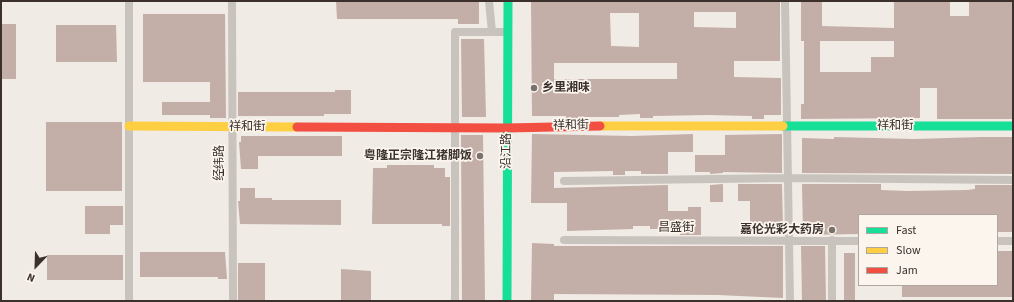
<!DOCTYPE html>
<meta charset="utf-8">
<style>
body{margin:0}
#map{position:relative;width:1014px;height:302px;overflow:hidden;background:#f0ebe5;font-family:"Source Sans 3",sans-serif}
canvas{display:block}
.frame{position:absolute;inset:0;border:2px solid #3b302b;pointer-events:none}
.legend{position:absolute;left:858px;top:214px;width:140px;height:72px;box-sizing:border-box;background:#fbf5ee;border:1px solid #aea6a0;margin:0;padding:5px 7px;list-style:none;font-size:12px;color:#3b302b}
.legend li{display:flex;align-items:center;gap:8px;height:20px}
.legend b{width:20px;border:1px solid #aea6a0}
.north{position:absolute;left:16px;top:246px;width:40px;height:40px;-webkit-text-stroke:3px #fbf5ee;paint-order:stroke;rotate:203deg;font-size:11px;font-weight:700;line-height:16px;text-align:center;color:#3b302b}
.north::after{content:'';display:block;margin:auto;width:14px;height:18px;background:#3b302b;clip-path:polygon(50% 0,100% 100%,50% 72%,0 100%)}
</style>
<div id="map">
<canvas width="1014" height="302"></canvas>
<div class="frame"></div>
<ul class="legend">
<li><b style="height:5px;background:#16e098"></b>Fast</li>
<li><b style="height:5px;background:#ffcf43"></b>Slow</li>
<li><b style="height:5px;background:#f24e42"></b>Jam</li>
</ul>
<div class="north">N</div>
</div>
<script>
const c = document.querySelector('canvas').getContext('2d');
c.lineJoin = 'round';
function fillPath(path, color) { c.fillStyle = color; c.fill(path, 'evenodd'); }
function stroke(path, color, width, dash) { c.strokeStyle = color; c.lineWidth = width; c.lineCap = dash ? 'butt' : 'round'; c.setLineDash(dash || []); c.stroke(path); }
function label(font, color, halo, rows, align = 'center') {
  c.font = font + ' "Source Sans 3","Noto Sans SC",sans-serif'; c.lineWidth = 3.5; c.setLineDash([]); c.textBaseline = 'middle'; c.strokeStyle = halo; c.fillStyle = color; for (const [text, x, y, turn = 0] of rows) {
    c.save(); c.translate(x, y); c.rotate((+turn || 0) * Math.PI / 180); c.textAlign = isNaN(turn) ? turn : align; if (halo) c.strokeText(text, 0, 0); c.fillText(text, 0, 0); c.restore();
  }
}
fillPath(new Path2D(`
 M336,1H479V24H458V19H337Z
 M531,1H780V61H734V77L781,78V115H764V119H752V116L707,115L653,116V118H640V114L619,115V117H581V119H566V116H532ZM694,12H736V28L694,27ZM610,13H639V47L611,46ZM554,63H677V79H554Z
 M801,1H822V26L894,28V1H950V16H969V1H1013V119H937V88H920V118L801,119V104H804V41H801ZM820,41H894V57H871V72H820Z
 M143,14H225L226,118H210V115H162V102H210V82H143Z
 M1,24H16V79H1Z
 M56,25H116L117,62H56Z
 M461,39H484L486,117H462Z
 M335,90H351V114H324V116H238V92H335Z
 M46,122H122V191H46Z
 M532,134L632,136L693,134V152H668V174H641V171H625V175H613V171L554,172V188L668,185V211H688V207H701V235H680V229H650V226H633V229L567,231V203H531Z
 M782,134V173L723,172V173L710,174V172H695V155H725V135Z
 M461,135H483L485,301H462Z
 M241,136H342V156H258V169H241L239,142H241Z
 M834,137L914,139L981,137H1013V174L802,173V138L834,139Z
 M387,165H434V168H445V177H450V226H442V224H372L373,168H387Z
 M723,184V202H710V185Z
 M738,184H782L783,228L750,229V201H738Z
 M802,184H881V190L907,191L967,190L975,189V185H1013V232H997V215H859V234L803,235Z
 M240,188H255V198H272V200H341V225L240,224L238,201H240Z
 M85,206H123V225H110V234H85Z
 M532,243L554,244V246H783V298L718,295L554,294V301H531Z
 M801,246H825L826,301H802Z
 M997,251H1013V297H902V285H997Z
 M140,252H225L227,279H218V277H140Z
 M844,253H855V301H844Z
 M47,255H123V280H47Z
 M238,263H265V301H238Z
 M341,269L371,271V301H341Z`), '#c3afa7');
stroke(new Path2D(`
 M232,1L233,301
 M489,1L492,32
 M785,1L790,301
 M564,181L788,178L1013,180
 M564,240L859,241
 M832,240V301
 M997,241H1013
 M129,301V1
 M455,301V32H508`), '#c9c3be', 8);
stroke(new Path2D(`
 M783,126H1013
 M507,301L508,1`), '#16e098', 9);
stroke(new Path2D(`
 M129,126L297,127
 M600,126H783`), '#ffcf43', 9);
stroke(new Path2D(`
 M297,127L507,128L600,126`), '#f24e42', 9);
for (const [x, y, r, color] of [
 [534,88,4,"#7a716c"],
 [480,156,4,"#7a716c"],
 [832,230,4,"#7a716c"]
]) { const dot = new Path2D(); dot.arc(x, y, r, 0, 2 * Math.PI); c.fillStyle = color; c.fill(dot); stroke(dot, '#fbf5ee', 1.5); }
label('bold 12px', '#3b302b', '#fbf5ee', [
 ["乡里湘味",542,88,"left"],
 ["粤隆正宗隆江猪脚饭",472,156],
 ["嘉伦光彩大药房",824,230]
], 'right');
label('12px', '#3b302b', '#fbf5ee', [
 ["祥和街",571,126,-1],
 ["祥和街",895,126],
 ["祥和街",247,127],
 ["沿江路",507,151,-90],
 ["经纬路",220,163,-90],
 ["昌盛街",676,228]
]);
</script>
